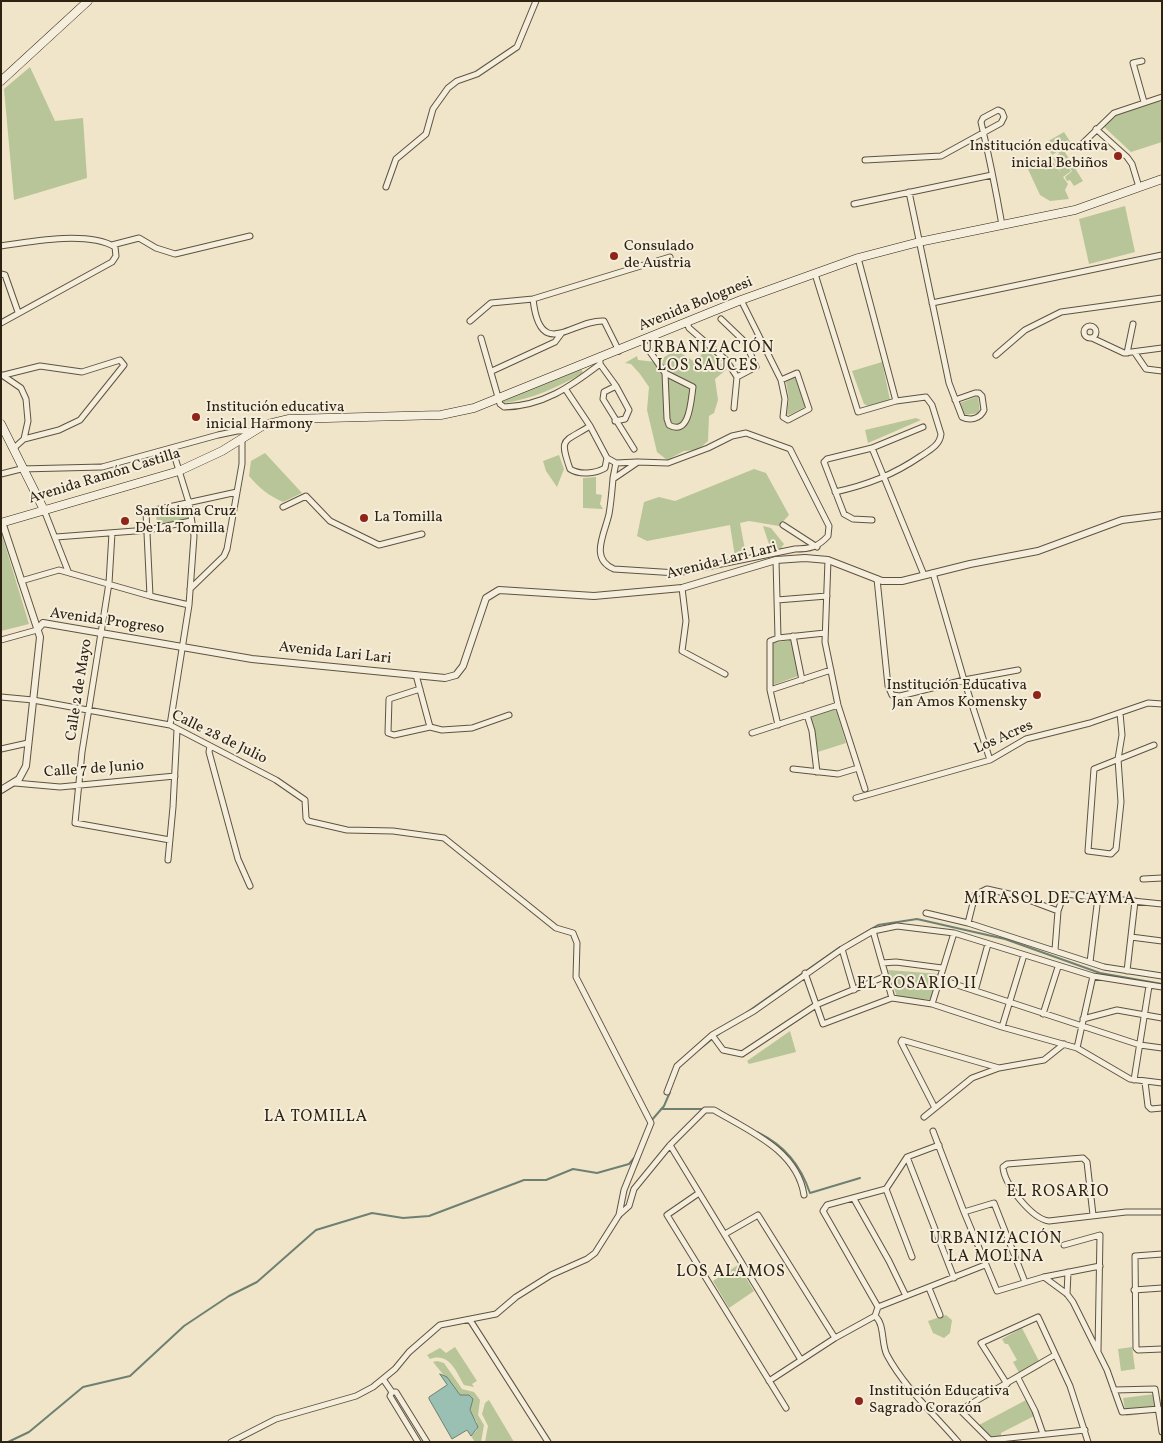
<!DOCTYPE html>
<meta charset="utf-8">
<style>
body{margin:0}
#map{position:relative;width:1163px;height:1443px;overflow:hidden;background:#f0e5c9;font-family:Vollkorn,serif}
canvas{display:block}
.frame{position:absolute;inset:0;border:2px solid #2e2213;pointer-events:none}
</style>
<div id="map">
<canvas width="1163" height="1443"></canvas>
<div class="frame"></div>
</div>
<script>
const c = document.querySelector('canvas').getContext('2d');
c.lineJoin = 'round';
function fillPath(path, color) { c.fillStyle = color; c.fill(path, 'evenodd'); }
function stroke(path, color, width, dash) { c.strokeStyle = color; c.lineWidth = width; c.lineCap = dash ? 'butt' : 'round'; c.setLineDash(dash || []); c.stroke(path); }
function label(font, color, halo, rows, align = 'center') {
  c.font = font + ' Vollkorn,serif'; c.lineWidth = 4; c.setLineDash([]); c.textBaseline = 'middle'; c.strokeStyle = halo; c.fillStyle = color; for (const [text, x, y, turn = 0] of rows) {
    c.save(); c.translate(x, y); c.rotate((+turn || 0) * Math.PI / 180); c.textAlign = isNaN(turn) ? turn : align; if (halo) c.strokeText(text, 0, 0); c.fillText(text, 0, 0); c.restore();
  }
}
fillPath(new Path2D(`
 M30,67L55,121L83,118L87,178L14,200L4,89Z
 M1159,101L1162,102V142L1131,152L1102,125L1116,115Z
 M1064,132L1071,143L1052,155L1045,143Z
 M1063,149L1083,181L1074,186L1070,180L1067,181L1065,177L1072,171L1058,152Z
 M1059,154L1071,171L1063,177L1068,184L1065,190L1069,199L1050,201L1040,195L1026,165L1031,164L1033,168L1052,161L1061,173L1053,158Z
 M1125,206L1135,252L1089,264L1079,219Z
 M706,349L727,369L715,379L718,400L714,413L709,416L708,441L698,450L684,451L667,460L657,452L647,410L649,387L640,374L631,364L625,363L637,356L638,360L656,362L676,350L695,362Z
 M882,362L890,400L868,406L864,404L852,371Z
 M581,368L583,373C558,387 533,399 504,403L501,401Z
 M795,377L805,407L789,415L787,414L789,399L786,382Z
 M978,396L980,413L964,415L960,403Z
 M916,418L921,420L868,443L865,430Z
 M265,453L302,493L283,502C268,495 260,489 249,476L251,461Z
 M559,455L564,469L557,487L546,471L543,461Z
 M754,469L766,473L789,515L779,526L749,521L740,523L746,555L735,557L730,525L647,541L637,536L644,502L659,497L675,501Z
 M596,477V494L602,495L600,504L603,509L583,508V478Z
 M186,506L188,520L158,526L155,512Z
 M763,526L771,528L784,544L781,548L771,550Z
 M1,532L29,624L1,631Z
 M791,640L798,676L773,685V643Z
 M836,709L846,743L818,752L810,717Z
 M888,970L940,974L932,1000L897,997Z
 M790,1031L796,1052L749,1064L747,1061Z
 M738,1265L754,1291L729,1308L713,1281Z
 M946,1315L952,1320L950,1333L944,1338L933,1333L928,1321Z
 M1022,1328L1042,1367L1022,1378L1013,1362L1017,1360L1008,1344H1005L1002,1339Z
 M455,1347L477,1381L472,1384L474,1387L464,1385C456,1371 449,1352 430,1359L427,1355L440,1348L446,1353Z
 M1132,1347L1135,1369L1121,1371L1118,1349Z
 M437,1361L444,1363L462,1389L474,1392L480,1400L478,1415L484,1425L481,1442H475L471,1436L477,1430V1422L471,1413L469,1395H460L433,1362Z
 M1155,1394L1157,1412L1126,1416L1123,1398Z
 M489,1400L514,1442H485L488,1426L482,1414L485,1403Z
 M1026,1400L1034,1416L1001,1433V1437L990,1438L979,1425Z`), '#b8c598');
const water = new Path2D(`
 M440,1374L447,1377L460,1395H469L473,1399L470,1410L478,1427L471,1436L467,1430L452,1439L429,1399V1397L447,1385Z`);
fillPath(water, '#9abfb3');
stroke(water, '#6f8073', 1);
stroke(new Path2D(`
 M849,942L878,925L917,919L1005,939L1100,973L1162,984
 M746,1013L840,947
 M698,1050L720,1033
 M661,1109H704
 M716,1109L738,1121
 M651,1121L664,1106L670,1092
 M757,1132C785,1146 800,1164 810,1193L860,1178
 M8,1442L29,1432L83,1387L130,1376L184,1326L229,1296L257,1282L316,1230L372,1213L403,1218L429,1216L524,1180H546L573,1169L597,1173L629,1164L635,1157`), '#6f8073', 2);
const minor = new Path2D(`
 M1142,61L1133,63L1144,102
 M1096,129L1127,157L1132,164L1139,187
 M1083,143L1114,113L1162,97
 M865,160L941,156L1001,123L1004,117L1002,112L998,110L983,118L981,122C989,156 996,191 1002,225
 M386,187L396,159L426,134L433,109L448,88L457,81L477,74L517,47L536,1
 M909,192L949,383L962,417C970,421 980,419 984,410L982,396L979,393H975L955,400
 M854,204L992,175
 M112,245L139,238L156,248L175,254L250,236
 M1,246C33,241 88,231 115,247L116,256L112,262L1,323
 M858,258L896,401
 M1,274L5,275L18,312
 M815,274L858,412L896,401L926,397L932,405L941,434C940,445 930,450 921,456C893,475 867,485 835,492
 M533,299C540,363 573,319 604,321L619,351
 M741,300L781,380L785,399L783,417L788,420L809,409L797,373L781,380
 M932,303L1162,255
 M721,319L746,343L756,367L737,377
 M470,321L491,303L533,299L670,257
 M687,323L689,328L726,360L737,377L734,408
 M1084 332a6 6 0 1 1 12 0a6 6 0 1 1-12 0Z
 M481,338L500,404L504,407C543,406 570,387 600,364V359
 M1092,338L1124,353L1162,348
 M643,342L665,373L693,387C691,399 690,437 669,425L667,419L665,373
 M1127,353L1133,324
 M1135,353L1146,369L1162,371
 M996,355L1025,330L1061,312L1162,298
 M600,364L616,386
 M492,371L555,342L561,334
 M2,375L21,388L26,399L28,421L24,439L14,448
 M4,375L40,366L82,372L120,360L124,365L80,420L59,430L24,439
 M566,390L590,426L607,458L616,463
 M615,421L625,419L629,410L616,386L604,392L603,399L634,449
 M590,426C563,443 559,437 570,469C579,475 595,474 605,468L607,458
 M746,433L790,449L829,526L828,536C818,547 810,549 795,549L677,573L614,569C589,559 605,533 609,514C611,503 612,490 613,479L638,462L668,463L708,448L732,436Z
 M872,448L924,575
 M1,474L21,469L102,467L218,435L237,431H252
 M613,478L616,463L637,462
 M283,507L306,496L330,521L379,545L422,534
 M44,510L68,571
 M872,520L853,519L844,514L824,462L827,459L872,448L923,427
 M783,525L817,547
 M112,533L109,583L82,752L75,823L170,840
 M56,537L148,530L191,521
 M776,560L778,638
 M828,560L825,642L838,705L865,789
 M933,573L964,680L990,760
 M877,579L888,686L892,695L900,696L964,680L1018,670
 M21,581L59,570L150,596
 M682,588L686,621L682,651L725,674
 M190,589L224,556L227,549L242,464V440
 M777,600L827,596
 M189,605L150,596L146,512L237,492
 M793,636L802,680
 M1,640L37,630
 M416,675L430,727
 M420,689L389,699L388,733L394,735L430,727L442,730L472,728L509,715
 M770,690L831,670
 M1,697L33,700L170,725L276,780L305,800L306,818L308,821L347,830L393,831L444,838L556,928L573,933L577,943L576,977L651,1123L624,1190L619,1215
 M1120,713L1122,735L1118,759L1121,802L1116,849L1111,854L1088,851L1094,769L1154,745
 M807,715L812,731L817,772
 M170,725L189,605L194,536L189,503L172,448
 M778,725L770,690V641L778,638L825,633
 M752,733L838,705
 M210,746L209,752L238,859L250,886
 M1,749L28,743
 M793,769L838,774L858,768
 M15,783L60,787L175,776
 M856,798L990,760L1026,739L1090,723L1148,703L1162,704
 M168,860L173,807L177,730
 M1143,879L1162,878
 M926,913L968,923L1104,967L1162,976
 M968,923L975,895L987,889L1018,896L1058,911
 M873,931L892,998
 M1131,937L1162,941
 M842,949L854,990
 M1055,950L1058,911L1064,894L1162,904
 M1090,962L1098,897
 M882,963L896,962L942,968
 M1127,971L1135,901
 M805,973L823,1024L892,998L932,1004L1002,1027L1077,1048L1130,1079L1162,1083
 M939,979L1140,1045L1162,1048
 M975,991L988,944
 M932,1004L954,933
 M1043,1014L1058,967
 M1083,1019L1117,1010L1162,1018
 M1002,1027L1024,955
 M712,1035L723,1050L742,1054L816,1005L886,976
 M1077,1048L1093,976
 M1134,1080L1149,986
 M1145,1082L1148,1106L1151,1109L1162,1108
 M667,1092L677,1066L712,1035L754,1011L842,949L873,931L897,926L954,933L1093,976L1162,987
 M935,1108L901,1042L902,1040L999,1068
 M924,1117L972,1078L999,1068L1044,1060L1064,1044
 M933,1131L964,1212
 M670,1145L801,1360
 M907,1157L954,1278
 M886,1189L912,1257
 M699,1193L667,1215L786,1408
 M854,1199L889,1261L906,1296
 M1093,1215L1087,1162L1083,1158L1007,1164L1003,1167C1004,1184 1032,1219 1049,1221L1126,1212H1162
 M725,1234L758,1215L835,1338
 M1064,1245L1100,1235L1098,1351
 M1162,1254L1135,1256L1136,1348L1138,1350L1162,1349
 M1044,1277L1067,1294L1073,1302L1107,1370L1122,1412L1159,1409
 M1025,1282L994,1203L964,1212L997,1291L1044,1277L1100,1266
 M929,1288L940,1315
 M1134,1290L1162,1288
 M1067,1294L1068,1272
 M878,1307L823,1211L827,1205L886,1189L907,1157L939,1145
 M875,1316C885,1324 881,1344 887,1355C904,1387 934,1414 958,1442
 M470,1320L548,1442
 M1055,1355L962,1409V1412L990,1440L1085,1430
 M1018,1378L1035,1411L1043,1434
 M383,1379L392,1392H396L427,1442
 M769,1381L835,1338L875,1316L878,1307L985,1265
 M1007,1384L981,1343L1038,1317L1070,1386L1088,1442
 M1114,1390L1155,1389L1162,1432
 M392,1392L390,1396L418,1442
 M231,1442L276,1419L356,1396L373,1387L395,1369L409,1352L440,1325L496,1314L516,1297L551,1275L587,1259L595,1253L619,1215L629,1206L634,1189L670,1145L705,1110H714C749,1131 797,1150 804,1195`);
const tertiary = new Path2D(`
 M37,630L43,623L252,659L445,678L456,675L463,666L486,598L499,590L594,596L682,588L776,560L805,558L828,560L882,581H902L970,564L1038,551L1122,520L1162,515
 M1,790L19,779L26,766L40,637L2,522`);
const secondary = new Path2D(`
 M1,81L88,1
 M1,424L44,510
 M1,523L179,471L222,451L264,425L289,419L441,415L474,408L741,300L858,258L919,242L1075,210L1162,179`);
stroke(minor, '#5e5340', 7);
stroke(tertiary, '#5e5340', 8);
stroke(secondary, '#2e2213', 9);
stroke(minor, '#f5eedc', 5);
stroke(tertiary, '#f5eedc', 6);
stroke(secondary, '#f5eedc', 8);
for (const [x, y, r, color] of [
 [1118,156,5,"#8f2418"],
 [614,256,5,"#8f2418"],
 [196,417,5,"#8f2418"],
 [364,518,5,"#8f2418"],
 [125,521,5,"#8f2418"],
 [1037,695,5,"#8f2418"],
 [859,1401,5,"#8f2418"]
]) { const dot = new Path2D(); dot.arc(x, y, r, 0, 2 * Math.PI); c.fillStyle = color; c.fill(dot); stroke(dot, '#f5eedc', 2); }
label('15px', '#2e2213', '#f5eedc', [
 ["Institución educativa",1108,147,"right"],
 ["inicial Bebiños",1108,164,"right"],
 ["Consulado",624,247],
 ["de Austria",624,264],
 ["Institución educativa",206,408],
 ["inicial Harmony",206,425],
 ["Santísima Cruz",135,512],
 ["De La Tomilla",135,529],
 ["La Tomilla",374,518],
 ["Institución Educativa",1027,686,"right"],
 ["Jan Amos Komensky",1027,703,"right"],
 ["Institución Educativa",869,1392],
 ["Sagrado Corazón",869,1409]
], 'left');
label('15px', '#2e2213', '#f5eedc', [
 ["Avenida Bolognesi",696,305,-22],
 ["Avenida Ramón Castilla",105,477,-17],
 ["Avenida Lari Lari",722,562,-14],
 ["Avenida Progreso",107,622,8],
 ["Avenida Lari Lari",335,654,6],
 ["Calle 2 de Mayo",80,690,-81],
 ["Calle 28 de Julio",219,738,26],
 ["Los Acres",1004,738,-24],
 ["Calle 7 de Junio",94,770,-4]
]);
c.letterSpacing = '1px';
label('16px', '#2e2213', '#f5eedc', [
 ["URBANIZACIÓN",708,349],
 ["LOS SAUCES",708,367],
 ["MIRASOL DE CAYMA",1050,900],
 ["EL ROSARIO II",917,985],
 ["LA TOMILLA",316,1118],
 ["EL ROSARIO",1058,1193],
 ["URBANIZACIÓN",996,1240],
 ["LA MOLINA",996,1258],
 ["LOS ALAMOS",731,1273]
]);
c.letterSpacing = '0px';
</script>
